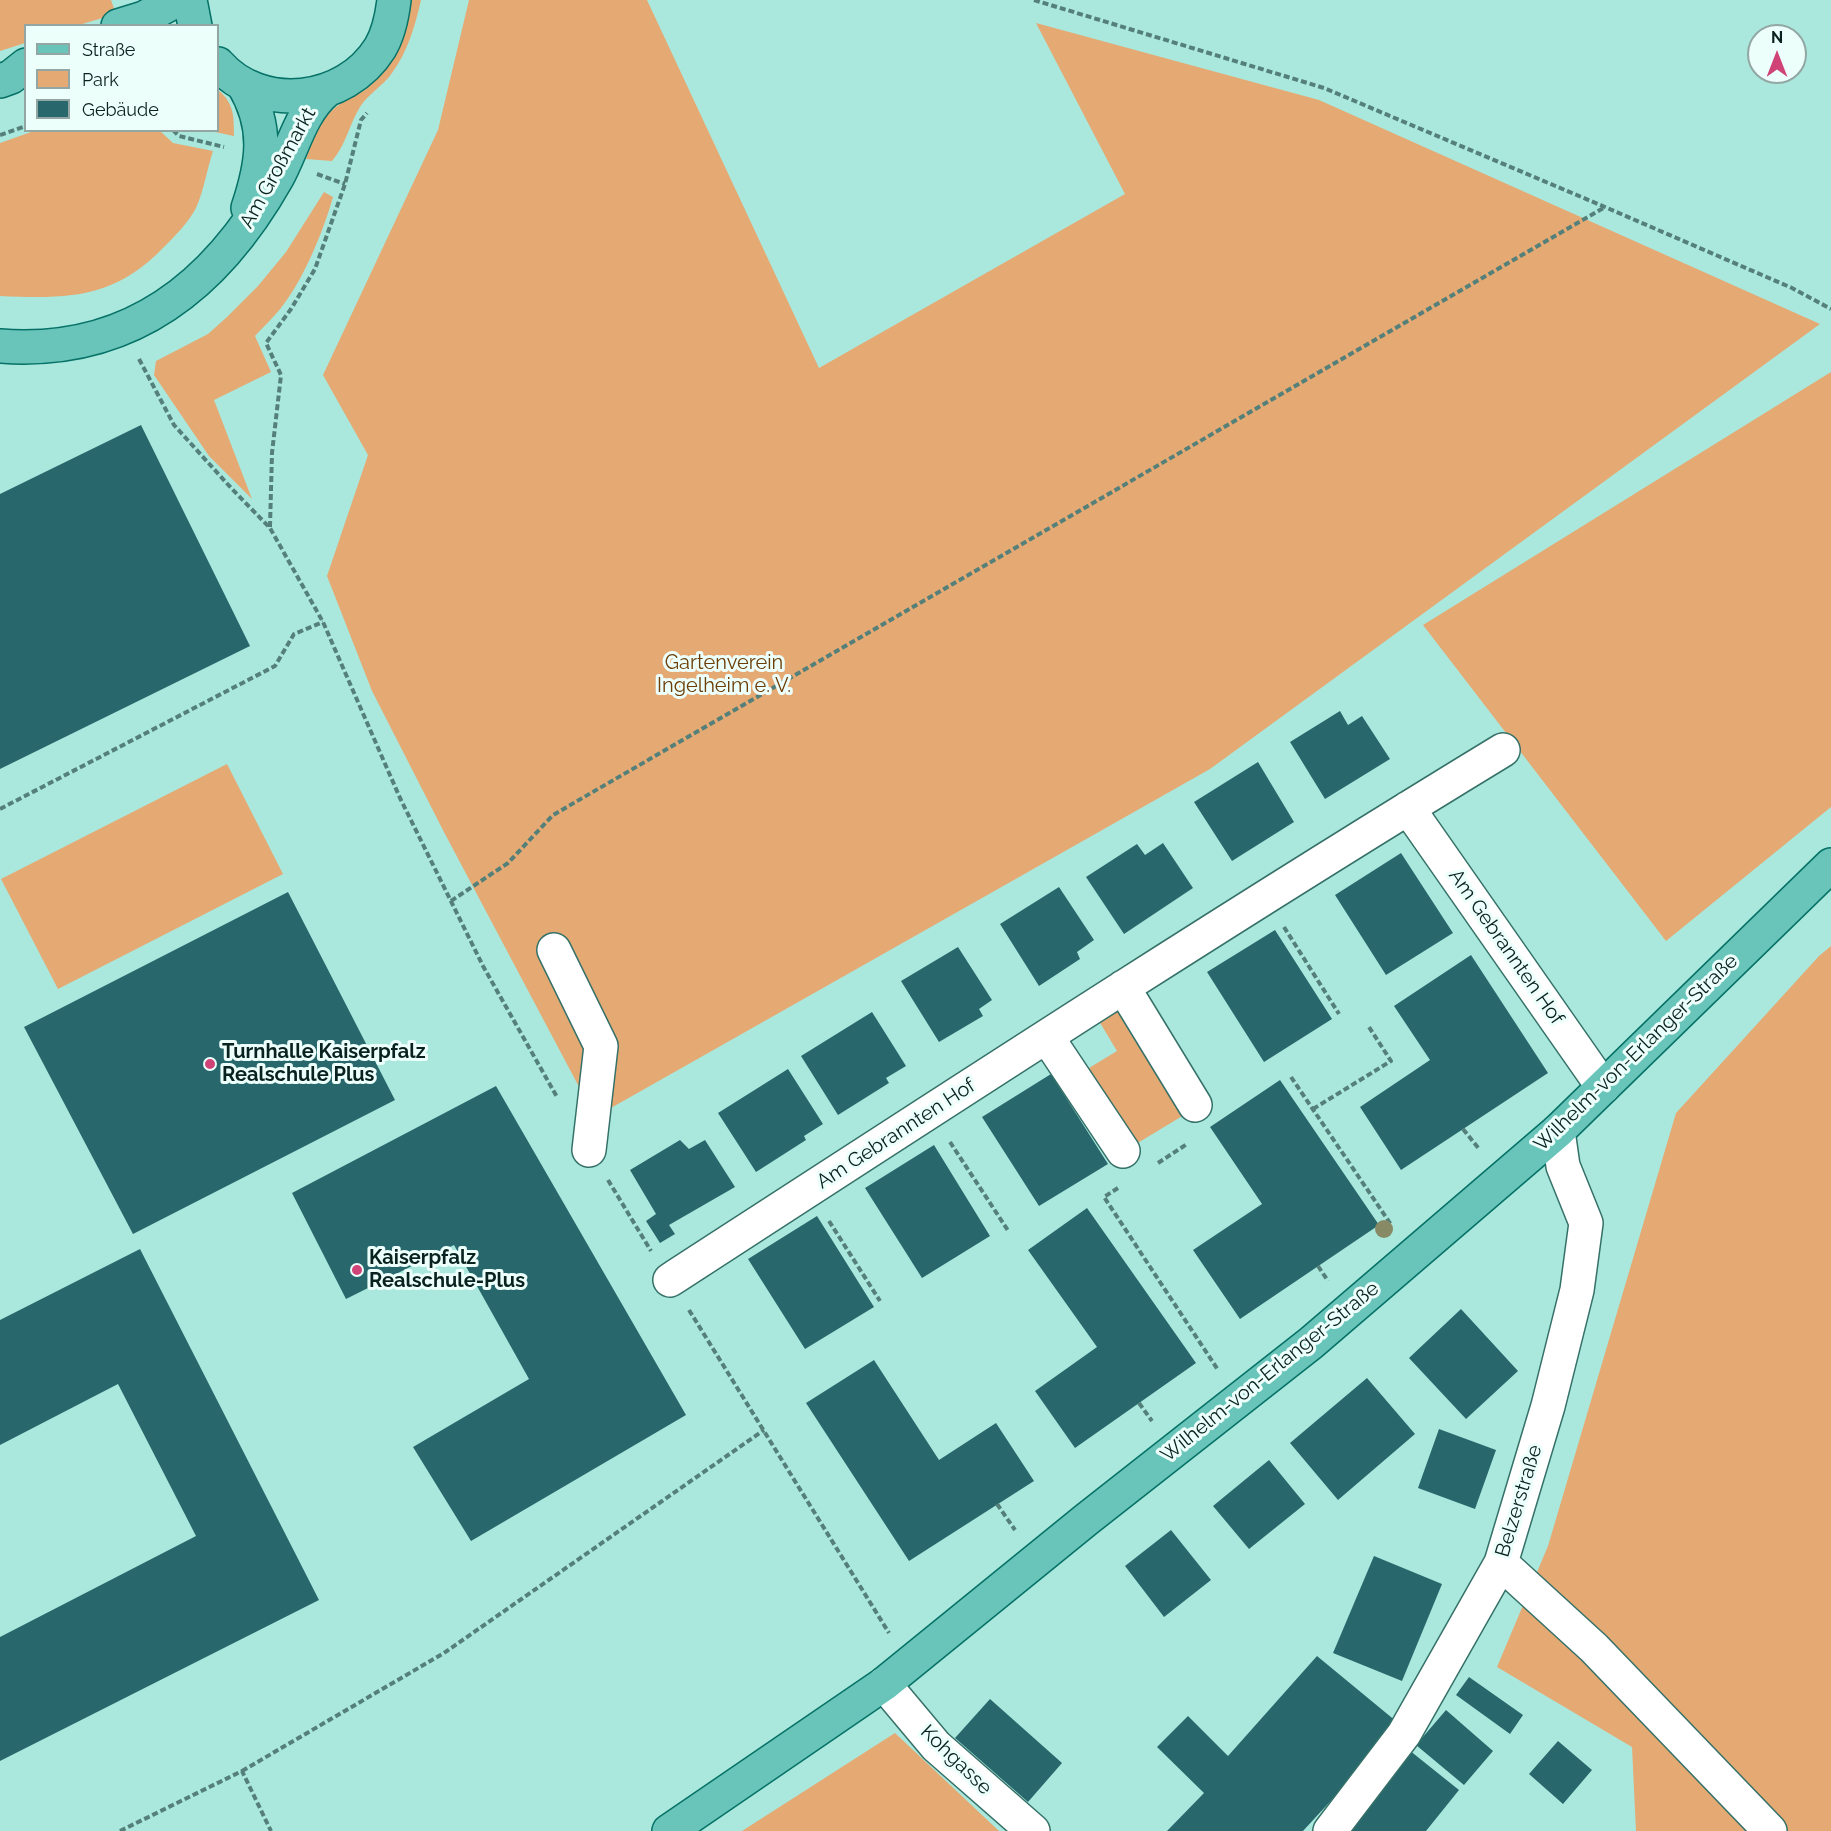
<!DOCTYPE html>
<meta charset="utf-8">
<style>
body{margin:0}
#map{position:relative;width:1831px;height:1831px;overflow:hidden;background:#aae8dd;font-family:Raleway,sans-serif}
canvas{display:block}
.legend{position:absolute;left:24px;top:24px;width:195px;height:108px;box-sizing:border-box;background:#edfffb;border:2px solid #92a7a3;margin:0;padding:8px 10px;list-style:none;font-size:18px;color:#09221f}
.legend li{display:flex;align-items:center;gap:12px;height:30px}
.legend b{width:30px;border:2px solid #92a7a3}
.north{position:absolute;left:1747px;top:24px;width:60px;height:60px;box-sizing:border-box;background:#edfffb;border:2px solid #92a7a3;border-radius:50%;rotate:0deg;font-size:16px;font-weight:700;line-height:24px;text-align:center;color:#09221f}
.north::after{content:'';display:block;margin:auto;width:21px;height:27px;background:#cf4376;clip-path:polygon(50% 0,100% 100%,50% 72%,0 100%)}
</style>
<div id="map">
<canvas width="1831" height="1831"></canvas>
<ul class="legend">
<li><b style="height:8px;background:#69c4ba"></b>Straße</li>
<li><b style="height:16px;background:#e5a973"></b>Park</li>
<li><b style="height:16px;background:#28686d"></b>Gebäude</li>
</ul>
<div class="north">N</div>
</div>
<script>
const c = document.querySelector('canvas').getContext('2d');
c.lineJoin = 'round';
function fillPath(path, color) { c.fillStyle = color; c.fill(path, 'evenodd'); }
function stroke(path, color, width, dash) { c.strokeStyle = color; c.lineWidth = width; c.lineCap = dash ? 'butt' : 'round'; c.setLineDash(dash || []); c.stroke(path); }
function label(font, color, halo, rows, align = 'center') {
  c.font = font + ' Raleway,sans-serif'; c.lineWidth = 6; c.setLineDash([]); c.textBaseline = 'middle'; c.strokeStyle = halo; c.fillStyle = color; for (const [text, x, y, turn = 0] of rows) {
    c.save(); c.translate(x, y); c.rotate((+turn || 0) * Math.PI / 180); c.textAlign = isNaN(turn) ? turn : align; if (halo) c.strokeText(text, 0, 0); c.fillText(text, 0, 0); c.restore();
  }
}
fillPath(new Path2D(`
 M0,0H111L116,14L79,25L26,26L25,43L0,51Z
 M410,0H421C415,26 408,51 392,73C383,86 368,94 360,107C349,125 346,145 332,161L306,159C313,137 321,117 340,104C348,99 357,95 365,90C394,68 406,35 410,0Z
 M469,0H647L819,368L1125,194L1036,23L1319,100L1820,324L1210,769L595,1117L445,834L372,691L327,576L368,455L323,375L438,130Z
 M218,90C234,103 234,116 234,136L210,131L218,130Z
 M160,131L173,143L213,151C207,169 204,190 196,208C188,223 176,235 164,247C114,299 68,299 0,296V143L34,131Z
 M324,192L333,197C323,232 304,279 281,308C273,318 263,327 255,336L271,372L214,400L252,499L209,456L154,375L156,361L208,334L227,317L258,286L286,252Z
 M1831,372V807L1666,941L1423,625Z
 M227,764L283,874L58,989L1,879Z
 M1831,946V1831H1636L1632,1747L1497,1667L1548,1546L1676,1113L1819,956Z
 M1119,1009L1184,1115L1136,1144L1089,1068L1117,1051L1099,1021Z
 M895,1733L999,1831H742Z`), '#e5a973');
fillPath(new Path2D(`
 M141,425L250,646L0,769V494Z
 M1340,711L1348,725L1362,716L1390,759L1325,799L1290,742Z
 M1258,762L1294,822L1232,861L1194,802Z
 M1163,843L1193,888L1124,934L1086,877L1137,844L1145,855Z
 M1401,853L1453,933L1386,975L1335,895Z
 M1059,887L1094,940L1077,952L1080,959L1039,986L1000,924Z
 M288,892L395,1100L133,1234L24,1027Z
 M1275,930L1332,1019L1264,1062L1207,972Z
 M958,947L992,1000L979,1009L983,1016L939,1042L901,981Z
 M1471,955L1548,1073L1401,1170L1360,1107L1430,1060L1394,1006Z
 M872,1012L906,1066L886,1078L889,1083L838,1115L801,1056Z
 M788,1069L823,1124L804,1136L806,1140L756,1172L718,1113Z
 M1051,1074L1108,1164L1039,1206L982,1117Z
 M1280,1080L1379,1225L1240,1319L1193,1250L1262,1204L1210,1127Z
 M496,1086L686,1415L471,1541L413,1447L529,1379L454,1245L346,1299L292,1193Z
 M680,1140L689,1149L705,1140L735,1187L669,1225L675,1234L660,1243L646,1221L656,1214L630,1170Z
 M934,1145L990,1236L922,1278L865,1188Z
 M1087,1208L1196,1363L1075,1448L1035,1391L1097,1347L1028,1250Z
 M817,1216L874,1307L805,1349L748,1259Z
 M140,1249L319,1600L0,1761V1637L196,1536L118,1384L0,1445V1320Z
 M1461,1309L1518,1371L1466,1419L1409,1358Z
 M874,1360L939,1460L996,1423L1034,1481L909,1561L806,1403Z
 M1367,1378L1415,1434L1338,1500L1290,1443Z
 M1439,1429L1496,1450L1475,1509L1418,1488Z
 M1269,1460L1305,1504L1249,1549L1213,1506Z
 M1171,1530L1211,1580L1164,1617L1125,1566Z
 M1374,1556L1442,1584L1402,1681L1333,1653Z
 M1317,1656L1397,1722L1361,1768L1303,1831H1167L1204,1793L1157,1747L1188,1716L1228,1756Z
 M1469,1677L1523,1715L1510,1734L1456,1695Z
 M990,1699L1062,1763L1028,1802L955,1738Z
 M1446,1710L1493,1751L1464,1785L1416,1745Z
 M1558,1741L1592,1770L1563,1804L1529,1774Z
 M1409,1750L1459,1790L1426,1831H1343Z`), '#28686d');
const minor = new Path2D(`
 M1408,808L1603,1087
 M554,950L601,1046L589,1150
 M1123,987L1195,1105
 M1047,1037L1123,1151
 M670,1280C946,1101 1222,921 1503,750
 M1501,1563L1594,1648L1770,1831
 M884,1684L936,1746L1033,1831
 M1330,1831L1404,1734L1501,1563L1548,1406L1577,1290L1586,1223L1563,1166L1558,1131`);
const major = new Path2D(`
 M190,0L195,26
 M118,26L144,18L177,0
 M218,64C261,113 345,104 380,48C389,33 392,17 394,0
 M0,81L11,77L26,65
 M243,84C269,127 263,163 248,208
 M0,346C130,356 216,286 277,178C293,149 300,113 326,91
 M669,1831L884,1684L1087,1519L1311,1343L1558,1131L1831,865`);
stroke(minor, '#357168', 36);
stroke(major, '#067166', 36);
stroke(new Path2D(`
 M1034,0L1324,88L1605,207L1792,288L1831,309
 M173,130L179,136L224,147
 M0,135L26,126
 M317,174L345,184
 M139,359L174,425L232,489L270,528L323,622L400,798L483,966L557,1097
 M270,527L272,453L281,375L266,343L291,309L315,269L345,184L361,120L367,113
 M0,809L275,666L294,634L323,622
 M451,901L508,863L553,815L1605,207
 M1284,927L1339,1014
 M1291,1077L1392,1226
 M1313,1109L1391,1061L1369,1027
 M1463,1129L1480,1150
 M950,1142L1009,1232
 M1158,1163L1187,1144
 M608,1180L651,1251
 M1118,1188L1104,1197L1218,1370
 M829,1221L880,1301
 M1318,1266L1328,1281
 M689,1310L889,1633
 M1139,1403L1152,1421
 M997,1504L1015,1530
 M242,1771L444,1653L764,1430
 M120,1831L242,1771L271,1831`), '#558079', 4, [6, 3]);
stroke(minor, '#fff', 33);
stroke(major, '#69c4ba', 33);
c.fillStyle = '#888a66';
for (const [x, y] of [
 [1384,1229]
]) { c.beginPath(); c.arc(x, y, 9, 0, 2 * Math.PI); c.fill(); }
for (const [x, y, r, color] of [
 [210,1064,6,"#cf4376"],
 [357,1270,6,"#cf4376"]
]) { const dot = new Path2D(); dot.arc(x, y, r, 0, 2 * Math.PI); c.fillStyle = color; c.fill(dot); stroke(dot, '#edfffb', 2); }
label('20px', '#09221f', '#edfffb', [
 ["Am Großmarkt",278,168,-61],
 ["Am Gebrannten Hof",1506,947,55],
 ["Wilhelm-von-Erlanger-Straße",1636,1053,-44],
 ["Am Gebrannten Hof",896,1134,-33],
 ["Wilhelm-von-Erlanger-Straße",1270,1372,-39],
 ["Belzerstraße",1519,1501,-73],
 ["Kohgasse",956,1760,44]
]);
label('20px', '#6c3d05', '#edfffb', [
 ["Gartenverein",724,663],
 ["Ingelheim e. V.",724,686]
]);
label('bold 20px', '#09221f', '#edfffb', [
 ["Turnhalle Kaiserpfalz",222,1052],
 ["Realschule Plus",222,1075],
 ["Kaiserpfalz",369,1258],
 ["Realschule-Plus",369,1281]
], 'left');
</script>
